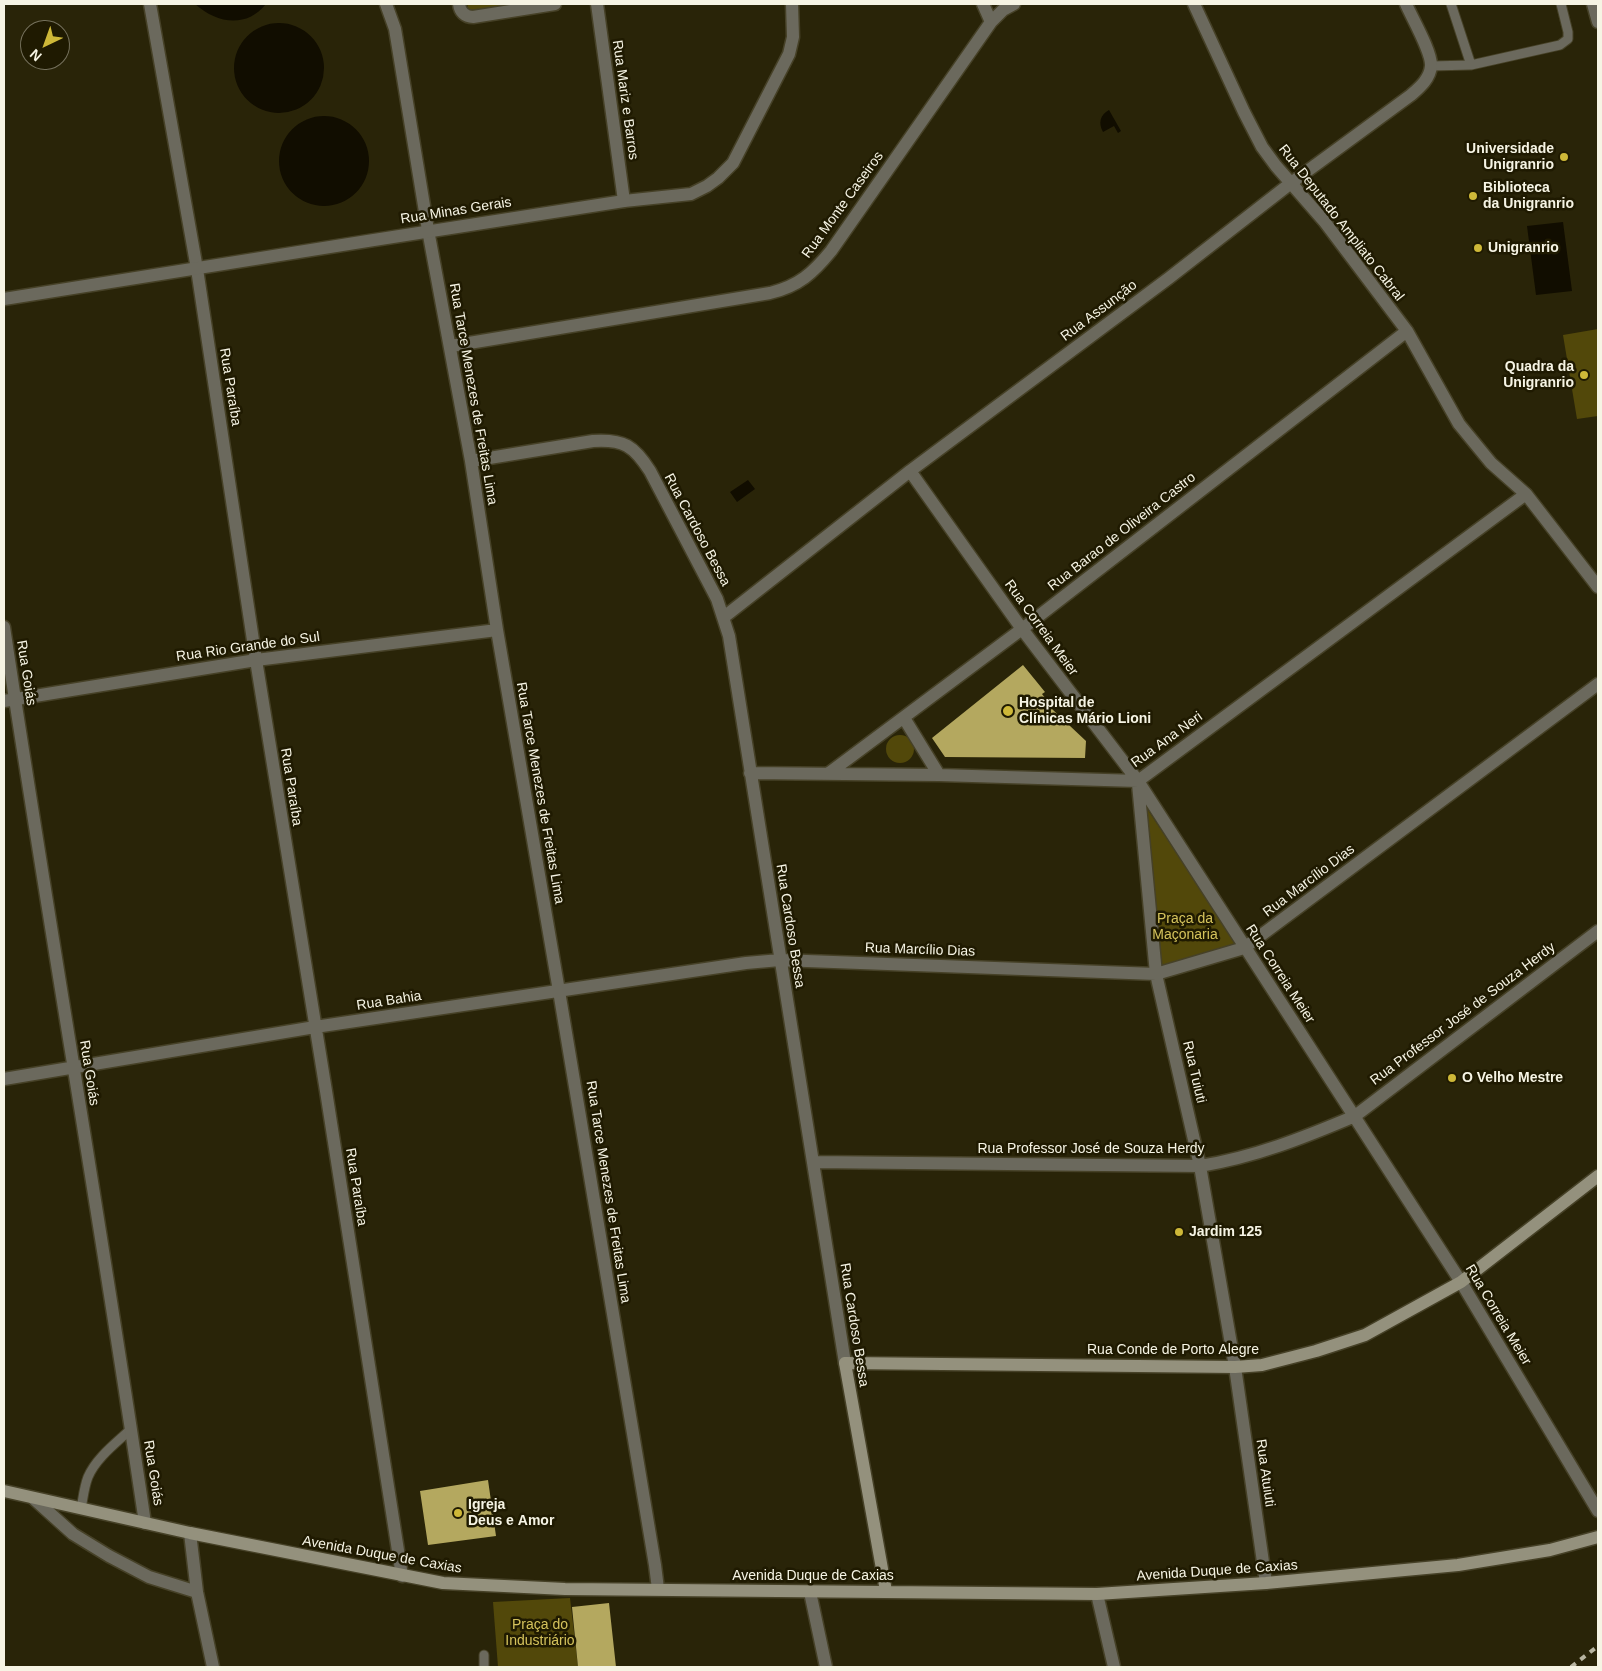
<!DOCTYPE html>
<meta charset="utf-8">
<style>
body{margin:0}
#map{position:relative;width:1602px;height:1671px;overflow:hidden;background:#292408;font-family:Helvetica,sans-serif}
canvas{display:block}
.frame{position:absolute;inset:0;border:5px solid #f6f4e4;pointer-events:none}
.north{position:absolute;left:20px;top:20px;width:50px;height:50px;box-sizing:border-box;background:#1f1a01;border:1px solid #75715c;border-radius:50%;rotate:222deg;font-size:14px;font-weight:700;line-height:20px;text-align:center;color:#f6f4e4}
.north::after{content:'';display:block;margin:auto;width:18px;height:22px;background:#ceb838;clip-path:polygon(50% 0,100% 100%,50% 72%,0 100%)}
</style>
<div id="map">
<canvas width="1602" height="1671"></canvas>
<div class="frame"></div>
<div class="north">N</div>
</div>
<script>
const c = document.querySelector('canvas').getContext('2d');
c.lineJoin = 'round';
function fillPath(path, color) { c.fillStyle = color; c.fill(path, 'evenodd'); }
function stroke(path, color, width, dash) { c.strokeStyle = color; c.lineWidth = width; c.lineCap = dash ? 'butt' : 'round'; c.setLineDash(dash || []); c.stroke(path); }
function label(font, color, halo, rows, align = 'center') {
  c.font = font + ' Helvetica,sans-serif'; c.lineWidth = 5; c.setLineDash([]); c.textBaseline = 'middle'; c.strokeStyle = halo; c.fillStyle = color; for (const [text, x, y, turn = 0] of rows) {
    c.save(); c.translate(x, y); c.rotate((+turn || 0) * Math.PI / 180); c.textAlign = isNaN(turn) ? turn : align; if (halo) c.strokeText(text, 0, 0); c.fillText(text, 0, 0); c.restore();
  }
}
fillPath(new Path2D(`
 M467,4H510L469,11Z
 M1598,329V416L1577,419L1563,335Z
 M886 749a14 14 0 1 1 28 0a14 14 0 1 1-28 0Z
 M1132,786L1238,945L1158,969Z
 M570,1598L578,1667H498L493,1602Z`), '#52480a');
fillPath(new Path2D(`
 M195,4H266C246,29 216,23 195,4Z
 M234 68a45 45 0 1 1 90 0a45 45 0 1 1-90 0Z
 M1109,110L1121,131L1118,133L1114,126L1103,132C1098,123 1100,115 1109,110Z
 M279 161a45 45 0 1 1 90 0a45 45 0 1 1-90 0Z
 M1563,222L1572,291L1536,295L1527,226Z
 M748,480L755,489L737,502L730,492Z`), '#110d00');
fillPath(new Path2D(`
 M1023,665L1045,692L1042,694L1053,708L1052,709L1086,741L1085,758L945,757L932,738Z
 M488,1480L496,1536L428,1545L420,1491Z
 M609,1603L616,1667H578L572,1607Z`), '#b4a85f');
const service = new Path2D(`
 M1451,4L1471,65
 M1431,66L1471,65L1560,45L1568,39V32L1561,4
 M81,1509C83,1499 84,1487 88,1477C96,1458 116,1443 131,1429
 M484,1667V1655`);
const minor = new Path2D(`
 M150,4L197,269L256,660L326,1091L402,1576
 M386,4L395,29L428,230L471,461L497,630L559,991L655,1565L658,1589
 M459,4C460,12 465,17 473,17L555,4
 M983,4L991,22
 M1194,4L1244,112L1262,147L1276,166L1324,221L1407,331L1459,424L1491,463L1526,494L1598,587
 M1593,4L1598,22
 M624,201L691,194L707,186L718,178L733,163L789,54L793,37L792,4
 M451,346L770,293C799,286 813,273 831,251L991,22L1003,10L1014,4
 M471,461L593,441C624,439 634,446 650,471L717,599L729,636L845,1363
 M910,471L1022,629L1138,781L1461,1282L1598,1511
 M724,617L910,471L1169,278L1291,183L1411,95C1419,88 1430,79 1431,66C1432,52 1412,18 1406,4
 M4,627C49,926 101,1224 145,1523
 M4,701L256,660L497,630
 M904,718L939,775
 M750,773L939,775L1138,781L1526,494
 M829,773L1022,629L1407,331
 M1138,784L1156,974L1200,1166L1235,1367L1266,1583
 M4,1079L315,1027L746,963L780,960L1156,974L1244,948L1598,684
 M813,1162L1200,1166C1255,1157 1303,1138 1355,1116L1598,931
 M33,1498L73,1534L109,1556L149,1577L197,1592
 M190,1533L197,1592L213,1667
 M810,1592L826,1667
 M1097,1594L1114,1667`);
const tertiary = new Path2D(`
 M4,299C211,267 417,232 624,201L597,4`);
const secondary = new Path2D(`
 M4,1491L190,1533L443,1583L565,1589L1097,1594L1266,1583L1458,1565L1550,1550L1598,1537
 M886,1591L845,1363L1235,1367L1262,1365L1316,1351L1365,1335L1461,1282L1598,1176`);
stroke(service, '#464127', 11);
stroke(minor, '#464127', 15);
stroke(tertiary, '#464127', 15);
stroke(secondary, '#464127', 15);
stroke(service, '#6b695d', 9);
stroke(minor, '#6b695d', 12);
stroke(tertiary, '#6b695d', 12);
stroke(secondary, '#94917d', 12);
stroke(new Path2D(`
 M1571,1667L1598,1646`), '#b7b4a0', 4, [6, 6]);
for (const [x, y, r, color] of [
 [1564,157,5,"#ceb838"],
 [1473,196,5,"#ceb838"],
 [1478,248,5,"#ceb838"],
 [1584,375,5,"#ceb838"],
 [1008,711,6,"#ceb838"],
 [1452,1078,5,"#ceb838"],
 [1179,1232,5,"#ceb838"],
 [458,1513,5,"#ceb838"]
]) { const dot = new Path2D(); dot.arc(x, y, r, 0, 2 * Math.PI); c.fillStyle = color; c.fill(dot); stroke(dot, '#1f1a01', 2); }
label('14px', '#f6f4e4', '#1f1a01', [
 ["Rua Mariz e Barros",625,100,82],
 ["Rua Monte Caseiros",843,205,-54],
 ["Rua Minas Gerais",456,211,-9],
 ["Rua Deputado Ampliato Cabral",1341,223,52],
 ["Rua Assunção",1099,311,-37],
 ["Rua Paraíba",230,387,81],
 ["Rua Tarce Menezes de Freitas Lima",473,394,80],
 ["Rua Cardoso Bessa",697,530,62],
 ["Rua Barao de Oliveira Castro",1122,532,-38],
 ["Rua Correia Meier",1041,628,54],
 ["Rua Rio Grande do Sul",248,647,-8],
 ["Rua Goiás",26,673,81],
 ["Rua Ana Neri",1167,740,-36],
 ["Rua Paraíba",291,787,81],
 ["Rua Tarce Menezes de Freitas Lima",540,793,80],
 ["Rua Marcílio Dias",1309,881,-37],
 ["Rua Cardoso Bessa",790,926,81],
 ["Rua Marcílio Dias",920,950,2],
 ["Rua Correia Meier",1280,974,57],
 ["Rua Bahia",389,1001,-9],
 ["Rua Professor José de Souza Herdy",1463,1014,-37],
 ["Rua Tuiuti",1194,1072,77],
 ["Rua Goiás",89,1073,81],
 ["Rua Professor José de Souza Herdy",1091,1149],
 ["Rua Paraíba",356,1187,81],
 ["Rua Tarce Menezes de Freitas Lima",608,1192,81],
 ["Rua Correia Meier",1498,1315,59],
 ["Rua Cardoso Bessa",854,1325,81],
 ["Rua Conde de Porto Alegre",1173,1350],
 ["Rua Goiás",153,1473,81],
 ["Rua Atuiuti",1265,1473,82],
 ["Avenida Duque de Caxias",382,1555,10],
 ["Avenida Duque de Caxias",1217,1571,-4],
 ["Avenida Duque de Caxias",813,1576]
]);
label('bold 14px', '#f6f4e4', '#1f1a01', [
 ["Universidade",1554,149,"right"],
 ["Unigranrio",1554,165,"right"],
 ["Biblioteca",1483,188],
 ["da Unigranrio",1483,204],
 ["Unigranrio",1488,248],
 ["Quadra da",1574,367,"right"],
 ["Unigranrio",1574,383,"right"],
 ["Hospital de",1019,703],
 ["Clínicas Mário Lioni",1019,719],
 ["O Velho Mestre",1462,1078],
 ["Jardim 125",1189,1232],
 ["Igreja",468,1505],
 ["Deus e Amor",468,1521]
], 'left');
label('14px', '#d5c35c', '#1f1a01', [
 ["Praça da",1185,919],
 ["Maçonaria",1185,935],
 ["Praça do",540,1625],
 ["Industriário",540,1641]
]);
</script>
